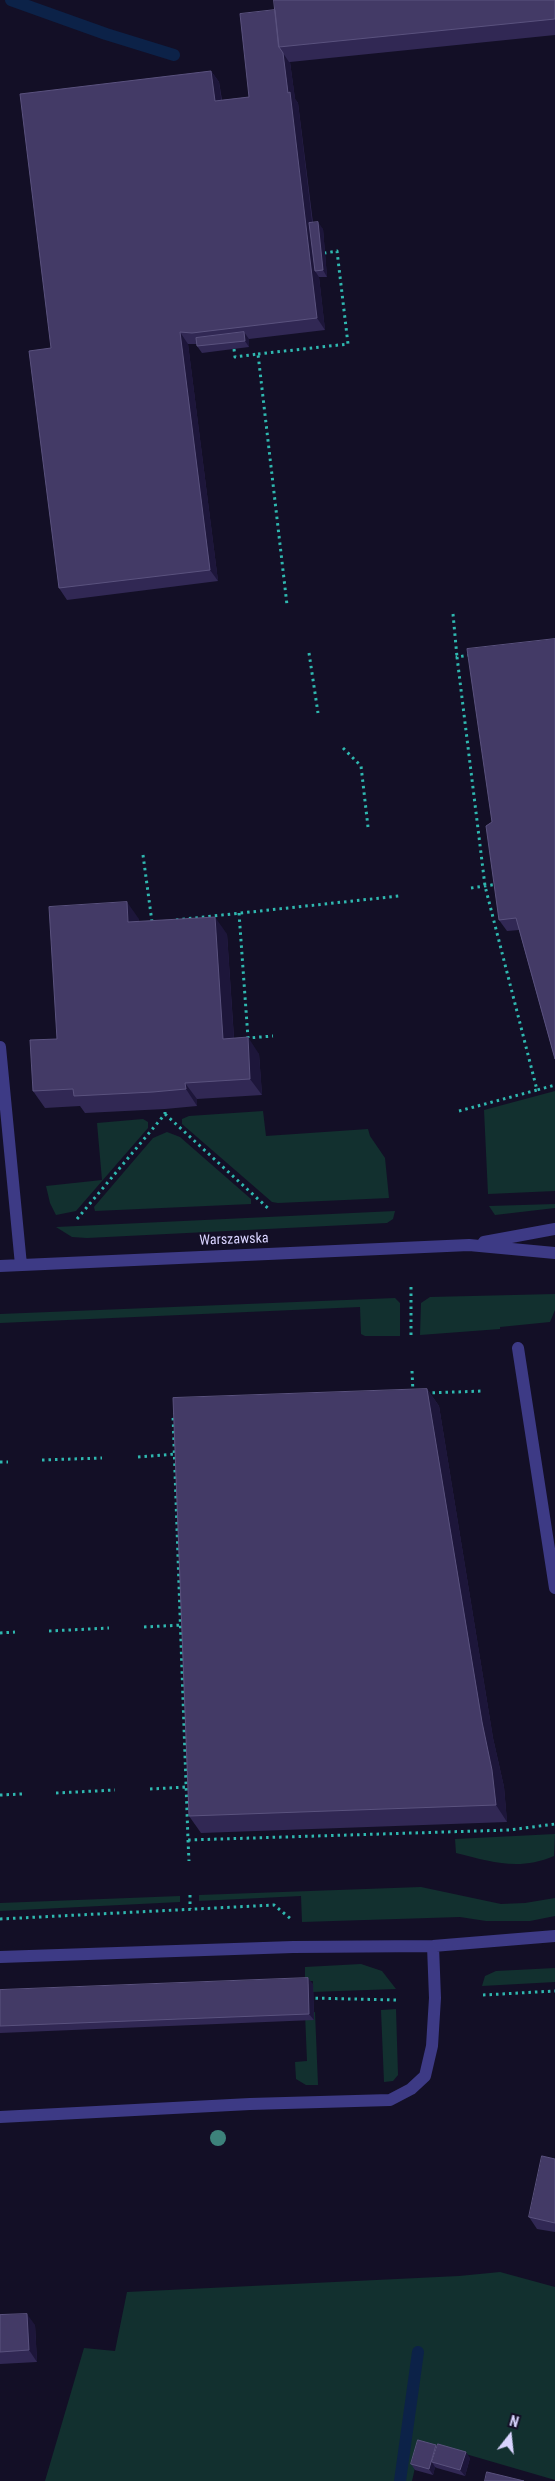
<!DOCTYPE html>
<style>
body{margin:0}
#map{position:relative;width:555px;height:2481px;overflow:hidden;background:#130f26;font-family:"Roboto Condensed",sans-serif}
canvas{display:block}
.north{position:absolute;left:485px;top:2411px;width:50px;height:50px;-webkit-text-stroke:4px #130f26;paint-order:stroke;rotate:16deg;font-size:14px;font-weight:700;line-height:20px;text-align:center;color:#d9d4ff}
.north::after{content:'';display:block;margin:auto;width:18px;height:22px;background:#d9d4ff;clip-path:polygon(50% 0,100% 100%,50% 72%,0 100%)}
</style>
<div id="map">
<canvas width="555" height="2481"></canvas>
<div class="north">N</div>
</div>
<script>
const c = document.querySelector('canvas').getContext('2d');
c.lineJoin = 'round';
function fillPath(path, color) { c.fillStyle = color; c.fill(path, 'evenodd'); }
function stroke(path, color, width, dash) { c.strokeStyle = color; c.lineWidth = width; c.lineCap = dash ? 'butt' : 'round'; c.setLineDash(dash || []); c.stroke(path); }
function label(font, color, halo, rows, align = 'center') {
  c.font = font + ' "Roboto Condensed",sans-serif'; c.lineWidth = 4; c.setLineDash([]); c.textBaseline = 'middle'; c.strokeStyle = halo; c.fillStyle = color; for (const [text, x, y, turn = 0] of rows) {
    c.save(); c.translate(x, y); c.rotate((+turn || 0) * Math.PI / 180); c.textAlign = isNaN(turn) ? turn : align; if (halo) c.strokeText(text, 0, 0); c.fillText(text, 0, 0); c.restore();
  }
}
fillPath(new Path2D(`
 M555,1091V1191L488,1194L484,1110Z
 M263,1111L266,1136L368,1129L370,1136L385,1158L389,1198L278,1203L272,1202L182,1124V1119L189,1116Z
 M143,1119L148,1122V1128L76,1211L56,1215L50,1203L46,1186L102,1180L97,1123Z
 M167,1132L180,1137L251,1199V1204L95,1211L94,1207L153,1138Z
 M555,1204V1208L495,1215L489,1206Z
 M395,1211L393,1219L387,1223L87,1238L72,1237L56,1227Z
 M555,1294V1310L550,1322L500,1327V1329L420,1335L421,1303L430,1297Z
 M395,1298L400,1303V1336H365L361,1334L360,1307L0,1323V1314Z
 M555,1834L554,1856C519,1871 492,1862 456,1853L455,1839Z
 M421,1887L501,1904L525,1903L555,1898V1916L530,1921H486L460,1917L302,1922L301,1896L199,1901V1895Z
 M180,1896V1902L0,1911V1903Z
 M361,1964L382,1971L396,1989L312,1992L313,1981H305V1967Z
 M555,1968V1982L482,1986L485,1976L496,1971Z
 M396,2009L398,2075L393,2081L384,2082L381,2010Z
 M315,2012L318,2085H306L296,2079L295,2062L307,2061L305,2013Z
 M500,2272L555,2287V2480L421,2441L412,2481H45L84,2348L115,2351L127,2292L459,2276Z`), '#12302f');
stroke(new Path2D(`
 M11,0L106,34L174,55
 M400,2481L418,2352`), '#0c2248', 12);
stroke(new Path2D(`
 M234,349L235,357L258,354L287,605
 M258,354L348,344L337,251L325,253
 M453,614L457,657
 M309,653L318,713
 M470,655L457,657L485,886L537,1090L555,1085
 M343,748L361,766L368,827
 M143,855L152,922
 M471,888L498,884
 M239,913L248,1038L273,1036
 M176,920L399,896
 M459,1111L537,1090
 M165,1114L270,1210
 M77,1219L165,1114V1107
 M411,1335V1284
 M412,1371L413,1393
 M426,1393L484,1391
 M176,1413L173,1415L188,1840L509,1830L555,1824
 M138,1457L175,1454
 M42,1460L102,1458
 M0,1462H8
 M144,1627L182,1625
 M49,1631L109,1628
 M0,1633L15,1632
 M150,1789L187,1787
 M56,1793L115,1790
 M0,1795L22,1794
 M188,1840L189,1861
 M190,1895V1909
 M0,1919L274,1905L291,1919
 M483,1995L555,1991
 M309,1998L397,2000`), '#2fb8b0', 3, [2.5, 4]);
stroke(new Path2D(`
 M0,1047L21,1265
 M484,1242L555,1229
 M0,1266L469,1245L555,1253
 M518,1348L555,1588
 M0,1957L293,1947L433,1946L555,1936
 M0,2117L250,2104L390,2100L411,2089L425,2076L432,2046L435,1998L433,1946`), '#3d3a85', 12);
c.fillStyle = '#3d827b';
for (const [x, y] of [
 [218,2138]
]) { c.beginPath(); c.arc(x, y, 8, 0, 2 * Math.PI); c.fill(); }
fillPath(new Path2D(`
 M555,0V35L290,62L295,99L298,103L313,223L323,229L327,277H319L325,330L249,339V347L202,353L197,346V344H188L218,581L67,600L59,588L51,348L211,71L219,82L222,100L249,97L275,10Z
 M555,639V1060L519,930L507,931L499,920L492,822Z
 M139,919V922L227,934L234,1038L259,1054L262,1095L197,1099V1106L165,1109L85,1113L80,1106L45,1108L33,1091L57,1039Z
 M427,1389L439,1406L493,1738L504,1787L507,1822L201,1833L189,1816Z
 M313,1984L314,2020L0,2033V1990Z
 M555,2159V2232L537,2229L529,2217Z
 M0,2315L35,2325L37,2362L0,2364Z
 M437,2446L470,2458L465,2476L437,2468L435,2467L433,2475L415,2470L411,2464Z`), '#312854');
fillPath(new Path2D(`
 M283,53L289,62H290L295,99L298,103L318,271H315L319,277L325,330L317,318Z
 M211,71L219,82L223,112L215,101Z
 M318,222L323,229L327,277L323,270Z
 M180,332L188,344L218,581L210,570Z
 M244,332L249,339V347L245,341Z
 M127,902L139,919L140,939L128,922Z
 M215,917L227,934L235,1055L223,1039Z
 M248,1037L259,1054L262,1095L250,1079Z
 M185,1083L197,1099V1106L186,1089Z
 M427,1389L439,1406L493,1738L504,1787L507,1822L496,1805Z
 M308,1978L313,1984L314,2020L309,2014Z
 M27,2314L35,2325L37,2362L29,2350Z
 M436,2445L440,2451L432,2462L435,2467L433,2475L429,2469Z
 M466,2452L470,2458L465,2476L460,2470Z`), '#1d163a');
const building = new Path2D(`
 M274,0H555V19L279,47Z
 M275,10L279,47L283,53L288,93L290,92L317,318L192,333L180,332L210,570L59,588L29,351L51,348L20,94L211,71L215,101L249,97L240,14Z
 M318,222L323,270L315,271L309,223Z
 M244,332L245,341L197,346L196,338Z
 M555,639V1059L516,918L499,920L486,826L492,822L467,649Z
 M127,902L128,922L215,917L223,1039L248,1037L250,1079L185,1083L186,1089L153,1092L74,1096L73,1089L33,1091L30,1040L57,1039L49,907Z
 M427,1389L482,1722L492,1770L496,1805L189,1816L173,1398Z
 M308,1978L309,2014L0,2026V1990Z
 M542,2156L555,2159V2223L529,2217Z
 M27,2314L29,2350L0,2352V2315Z
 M418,2440L436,2445L429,2469L411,2464Z
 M438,2444L466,2452L460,2470L432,2462Z
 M487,2472L524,2481H485Z`);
fillPath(building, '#433a66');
stroke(building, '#5a527e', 1);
label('14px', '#d9d4ff', '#130f26', [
 ["Warszawska",234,1240,-2]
]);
</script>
